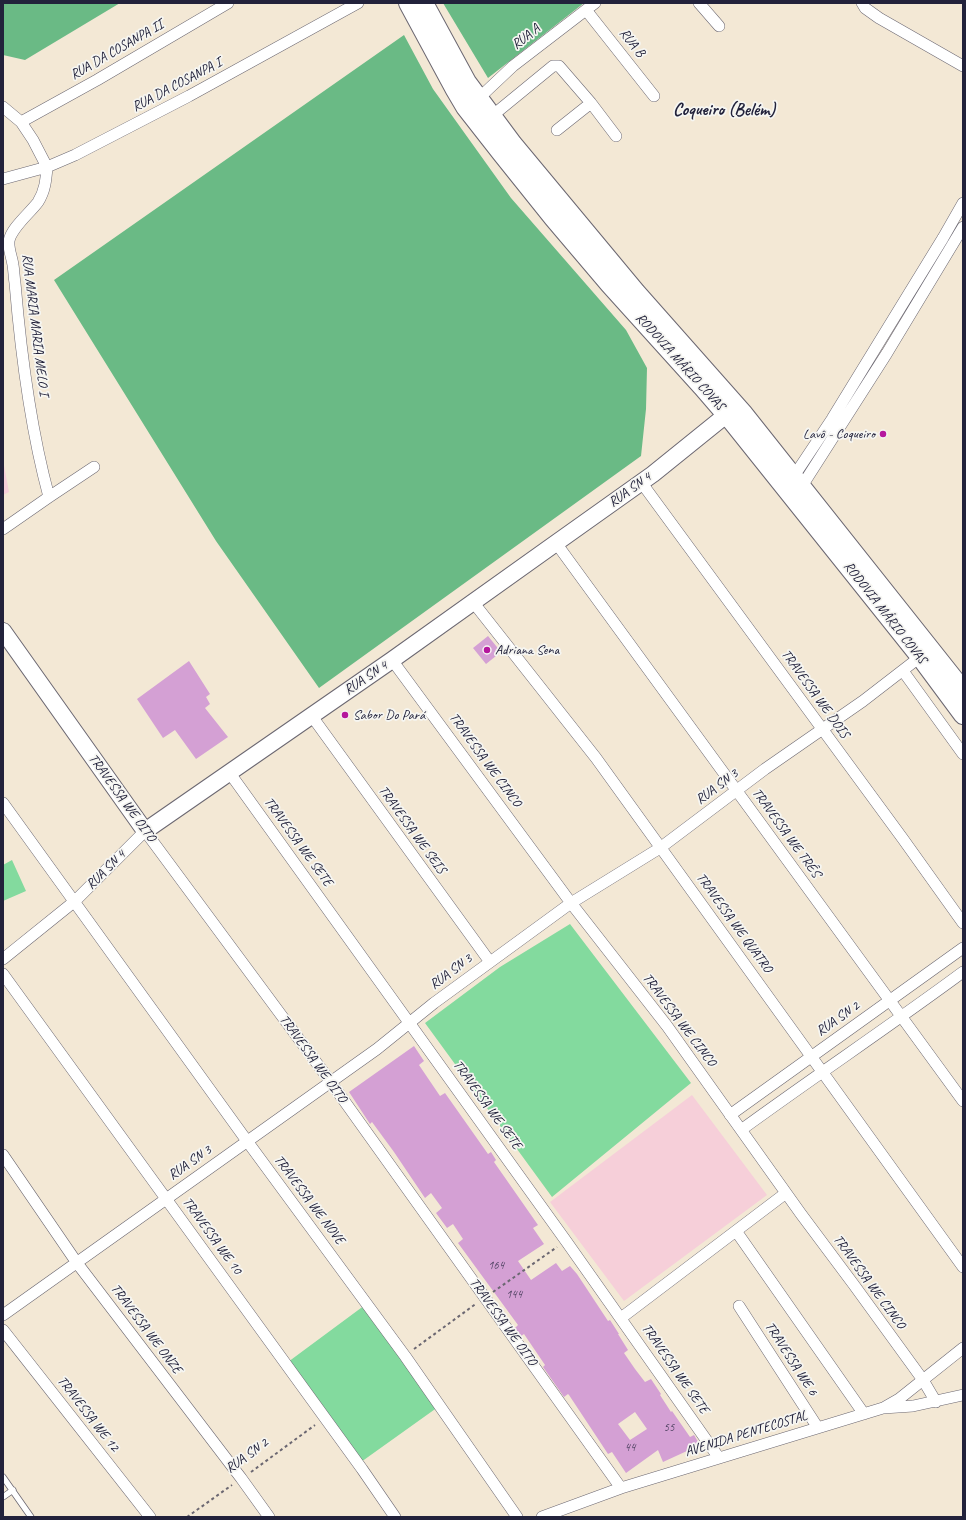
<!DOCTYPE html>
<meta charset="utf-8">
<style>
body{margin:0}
#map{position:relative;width:966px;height:1520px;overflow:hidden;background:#f3e8d5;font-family:Caveat,sans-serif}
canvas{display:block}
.frame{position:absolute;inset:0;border:4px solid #22223b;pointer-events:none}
</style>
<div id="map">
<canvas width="966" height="1520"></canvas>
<div class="frame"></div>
</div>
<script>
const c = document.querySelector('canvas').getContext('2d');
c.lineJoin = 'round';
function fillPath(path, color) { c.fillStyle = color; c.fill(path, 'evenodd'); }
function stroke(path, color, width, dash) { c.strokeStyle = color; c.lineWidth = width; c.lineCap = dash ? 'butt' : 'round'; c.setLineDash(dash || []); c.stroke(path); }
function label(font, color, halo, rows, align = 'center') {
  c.font = font + ' Caveat,sans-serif'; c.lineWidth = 3.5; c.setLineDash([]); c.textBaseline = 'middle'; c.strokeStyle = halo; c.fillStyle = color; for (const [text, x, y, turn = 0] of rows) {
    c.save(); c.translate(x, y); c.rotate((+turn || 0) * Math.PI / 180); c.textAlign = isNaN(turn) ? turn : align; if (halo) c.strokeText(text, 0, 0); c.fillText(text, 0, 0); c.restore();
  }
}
fillPath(new Path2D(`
 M3,460L9,492L3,495Z
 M692,1095L767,1195L624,1301L550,1202Z`), '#f6cfd9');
fillPath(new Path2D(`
 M12,860L26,891L3,901V865Z
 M570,924L691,1083L552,1197L425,1023L500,967Z
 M365,1305L438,1407L361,1462L288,1362Z`), '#83da9e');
fillPath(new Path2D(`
 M3,3H120L25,60L3,55Z
 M443,3H584L488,78Z
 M404,35L433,89L511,198L626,330L647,368L646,409L641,456L319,688L216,541L54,280Z`), '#6aba85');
fillPath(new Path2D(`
 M488,636L501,652L486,664L473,648Z
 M189,661L210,694L206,697L210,704L205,708L228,737L196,759L175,730L163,738L137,699Z
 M414,1046L424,1061L419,1065L440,1096L445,1093L488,1154L491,1152L496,1160L494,1162L538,1225L533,1228L544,1244L518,1261L531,1280L556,1263L562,1271L570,1266L577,1274L608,1321L610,1320L619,1334H618L628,1350L624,1353L635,1369L645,1382L651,1379L661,1394L660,1395L671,1412L672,1411L690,1437L694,1435L700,1445L663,1462L658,1450L626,1473L612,1452L608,1454L569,1395L568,1394L564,1397L543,1367L545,1365L524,1334L521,1336L515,1328L518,1325L458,1243L463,1239L453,1224L447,1228L436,1213L442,1208L431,1193L425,1198L394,1152L372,1122L370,1124L349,1092ZM635,1412L647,1429L630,1440L618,1424Z`), '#d4a0d4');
const lane = new Path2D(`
 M3,1477L31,1517
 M3,1497L13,1490`);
const street = new Path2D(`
 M699,3L719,26
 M862,3L865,8L879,18L963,66
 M586,10L654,96
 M478,99L513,66L595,3
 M3,107L21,122L33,140L47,167
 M492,116L553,66H559L591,103L616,136
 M21,122L97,80L228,3
 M557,130L591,103
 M47,167C46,180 45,191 38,202C30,213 11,228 9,241C8,249 12,257 13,265C14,271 14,277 15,283C21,355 30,427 49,497
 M3,179L47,167L75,155L189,96L358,3
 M794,476L832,419L943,238L963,203
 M641,482L903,839L963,923
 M802,486L887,353L963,227
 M3,529L49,497L94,467
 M556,543L963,1101
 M473,602L596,758L963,1267
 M392,660L571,903L667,1026L801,1214L854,1285L923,1380L936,1402
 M903,671L963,754
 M311,715L490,962
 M229,772L566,1241L719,1458
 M3,803L247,1141L405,1356L517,1517
 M3,959L75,901L145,831L330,1081L621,1488
 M3,974L362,1469L395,1517
 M730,1115L963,948
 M741,1130C815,1076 890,1026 963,972
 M3,1155L77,1263L241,1478L269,1517
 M736,1231L864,1414
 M739,1306L818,1428
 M3,1315L377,1049L434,1003L571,903L660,848L765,769L863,701L920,657
 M621,1318L786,1193
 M3,1330L150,1517
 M885,1407L899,1399L963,1348
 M542,1517L621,1488L883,1408L913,1406L963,1395`);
const secondary = new Path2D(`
 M3,631L145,831L392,660L556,543L653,474L736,407`);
const primary = new Path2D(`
 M408,3L455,90L465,107L501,153L553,218L609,284L702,387L733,423L920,657L963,715
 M424,3L467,82L513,144L636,292L744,414L963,690`);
stroke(lane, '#6b6771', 7);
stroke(street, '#6b6771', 12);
stroke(secondary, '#6b6771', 18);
stroke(primary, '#6b6771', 20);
stroke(new Path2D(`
 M493,1292L557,1247
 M414,1349L477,1303
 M251,1472L315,1425
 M187,1517L232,1485`), '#6b6771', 2, [3, 3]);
stroke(lane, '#fff', 5.5);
stroke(street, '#fff', 11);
stroke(secondary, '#fff', 16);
stroke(primary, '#fff', 18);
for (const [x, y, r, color] of [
 [883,434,4,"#b5179e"],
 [487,650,4,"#b5179e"],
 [345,715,4,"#b5179e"]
]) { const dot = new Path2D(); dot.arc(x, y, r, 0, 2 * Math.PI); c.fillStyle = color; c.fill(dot); stroke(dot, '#f6f6f2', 1.5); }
label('12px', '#4e4261', null, [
 ["164",496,1266],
 ["144",514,1295],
 ["55",669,1428],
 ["44",630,1448]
]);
label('14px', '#22223b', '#f6f6f2', [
 ["RUA A",526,37,-38],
 ["RUA B",632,43,52],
 ["RUA DA COSANPA II",117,50,-30],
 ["RUA DA COSANPA I",177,85,-28],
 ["RUA MARIA MARIA MELO I",35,325,83],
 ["RODOVIA MÁRIO COVAS",680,362,48],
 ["RUA SN 4",630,490,-36],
 ["RODOVIA MÁRIO COVAS",885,613,52],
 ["RUA SN 4",366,678,-34],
 ["TRAVESSA WE DOIS",815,694,54],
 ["TRAVESSA WE CINCO",485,760,54],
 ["RUA SN 3",717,787,-37],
 ["TRAVESSA WE OITO",122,798,54],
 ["TRAVESSA WE SEIS",412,830,54],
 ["TRAVESSA WE TRÊS",786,833,54],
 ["TRAVESSA WE SETE",298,842,54],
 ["RUA SN 4",106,870,-45],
 ["TRAVESSA WE QUATRO",734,923,54],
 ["RUA SN 3",451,972,-37],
 ["RUA SN 2",838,1019,-35],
 ["TRAVESSA WE CINCO",679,1020,53],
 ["TRAVESSA WE OITO",313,1059,54],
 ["TRAVESSA WE SETE",487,1105,54],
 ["RUA SN 3",190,1163,-35],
 ["TRAVESSA WE NOVE",309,1200,53],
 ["TRAVESSA WE 10",212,1236,54],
 ["TRAVESSA WE CINCO",869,1282,54],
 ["TRAVESSA WE OITO",503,1322,54],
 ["TRAVESSA WE ONZE",146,1329,53],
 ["TRAVESSA WE 6",791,1359,57],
 ["TRAVESSA WE SETE",675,1369,55],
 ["TRAVESSA WE 12",88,1414,52],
 ["AVENIDA PENTECOSTAL",746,1434,-17],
 ["RUA SN 2",247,1456,-36]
]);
label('14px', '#22223b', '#f6f6f2', [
 ["Lavô - Coqueiro",875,434,"right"],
 ["Adriana Sena",495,650],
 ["Sabor Do Pará",353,715]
], 'left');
label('bold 18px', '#22223b', '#f6f6f2', [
 ["Coqueiro (Belém)",724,110]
]);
</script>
